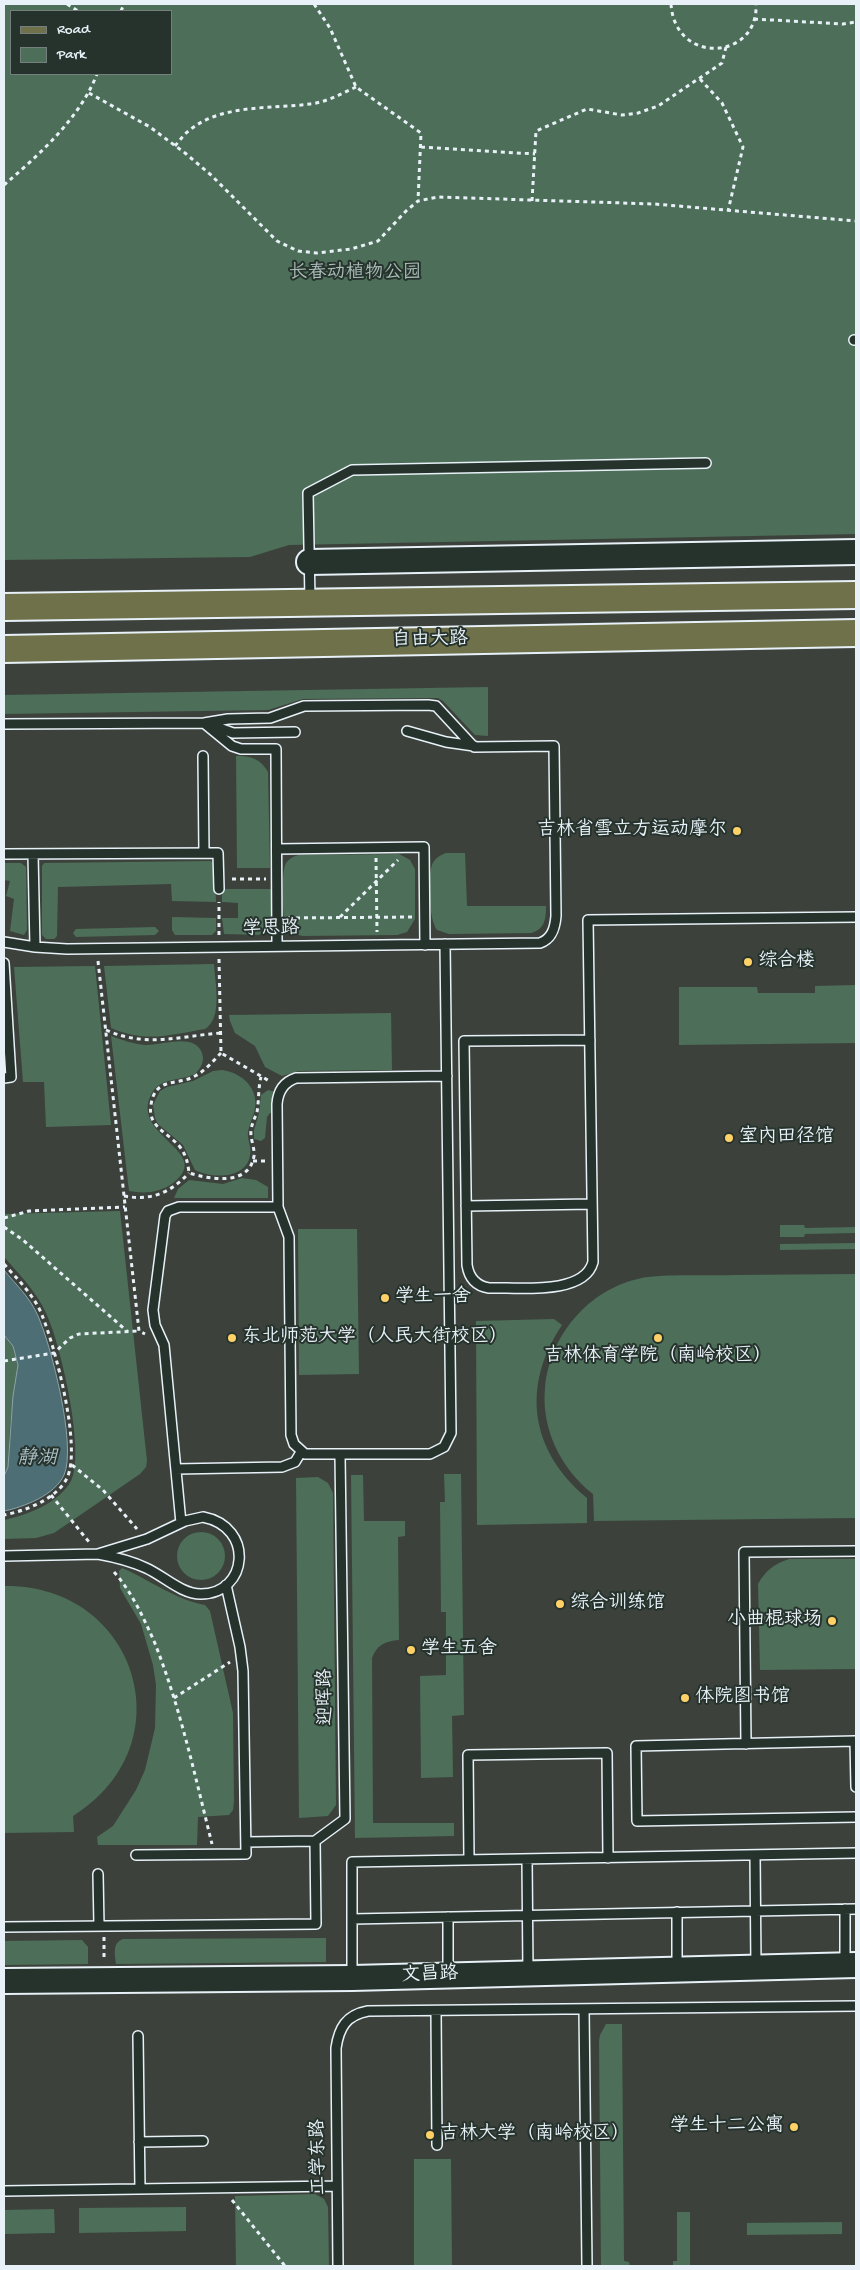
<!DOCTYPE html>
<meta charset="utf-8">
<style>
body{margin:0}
#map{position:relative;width:860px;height:2270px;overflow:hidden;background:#3c423b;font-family:"Gochi Hand",sans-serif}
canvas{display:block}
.frame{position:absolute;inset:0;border:5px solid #e8f1f8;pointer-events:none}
.legend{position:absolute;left:10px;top:10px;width:162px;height:65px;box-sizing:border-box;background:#26332d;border:1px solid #747f7e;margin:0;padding:6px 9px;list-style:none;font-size:15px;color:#e8f1f8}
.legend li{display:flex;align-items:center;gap:10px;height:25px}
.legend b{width:25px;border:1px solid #747f7e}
</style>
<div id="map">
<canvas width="860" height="2270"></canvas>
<div class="frame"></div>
<ul class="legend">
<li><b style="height:6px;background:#6f714a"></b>Road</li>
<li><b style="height:14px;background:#4d6e58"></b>Park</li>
</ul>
</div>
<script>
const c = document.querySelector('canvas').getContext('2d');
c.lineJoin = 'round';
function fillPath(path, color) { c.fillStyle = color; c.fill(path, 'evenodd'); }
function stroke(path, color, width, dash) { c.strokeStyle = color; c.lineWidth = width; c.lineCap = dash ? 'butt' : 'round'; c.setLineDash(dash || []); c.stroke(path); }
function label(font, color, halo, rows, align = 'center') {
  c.font = font + ' "Gochi Hand","LXGW WenKai TC",sans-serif'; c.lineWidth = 4; c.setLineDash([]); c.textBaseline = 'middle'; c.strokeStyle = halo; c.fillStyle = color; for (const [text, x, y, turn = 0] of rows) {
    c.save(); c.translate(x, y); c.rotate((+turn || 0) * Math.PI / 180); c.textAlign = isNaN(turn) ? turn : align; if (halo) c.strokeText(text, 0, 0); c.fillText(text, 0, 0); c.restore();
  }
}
fillPath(new Path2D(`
 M4,4H856V534L289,545L250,557L4,560ZM11,11H171V74H11Z
 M488,687V736L475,735L443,701L438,698L303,699L268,710L4,714V695Z
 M236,756C250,756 260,758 268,772L270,868H237Z
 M446,853H465L467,906H546C546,919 545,929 531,933L449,934L437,930C429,920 427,878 432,865C434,859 440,855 446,853Z
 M399,854L410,860L415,869V919L407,932L397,935L303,936C296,935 290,932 286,926C282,918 281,871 286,863C290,858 294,856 299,855Z
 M211,861L215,865L216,902L172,901L171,884L58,887L57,936L54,939H46L42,935V866L44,863Z
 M4,863H21L26,867L27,930L24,935L10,931L14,899L6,896L10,881L4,880Z
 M222,889H271V923L268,931L258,935L224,934L222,918H238V903L222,902Z
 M172,917L216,918V931L212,935H175L172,930Z
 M155,927L159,931L155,935L76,937L73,933L76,929Z
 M214,964C215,983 223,1018 205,1029C169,1035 146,1043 111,1028L104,966Z
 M95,966L111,1125L46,1127L44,1082H23L14,967Z
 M856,985V1043L679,1045V987H757L758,993H815V986Z
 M391,1013L392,1070L299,1071L282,1076L265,1067L255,1046L235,1033L230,1021L229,1015Z
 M111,1036C122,1040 134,1044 145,1045C162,1046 194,1032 202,1053C205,1061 201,1068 195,1074C178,1082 159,1076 150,1097C133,1137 214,1152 173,1183C159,1193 144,1194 129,1191Z
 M222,1070C243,1073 261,1090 254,1113C252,1119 249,1125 248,1132C247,1140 252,1147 250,1155C247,1179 212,1179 195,1170L183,1145L158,1124L155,1118L153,1105L160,1091L167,1087L193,1081L213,1071Z
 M268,1090L275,1092L274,1112L270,1113L267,1117L265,1138L261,1141L254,1139V1130L259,1113L261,1095Z
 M242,1178L256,1180L268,1187V1198H174L178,1189L189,1180L223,1184Z
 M120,1211L147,1461L146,1467L140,1474L54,1533L36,1538L4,1539V1520C27,1515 59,1503 71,1481C86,1453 60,1340 45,1311C35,1290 19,1274 4,1257V1214Z
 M780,1225H804L805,1228L856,1227V1233L805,1234L804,1237H780Z
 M298,1229H357L359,1374L299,1375Z
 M856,1243V1249L780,1250V1244Z
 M856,1274V1518L594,1521L593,1494C561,1469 541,1429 545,1388C550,1333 592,1285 648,1277C676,1274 706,1276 735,1275C775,1275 816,1274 856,1274Z
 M554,1319L562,1325C521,1386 530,1451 587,1498V1523L477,1525L476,1321Z
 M4,1335L13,1346L18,1365L10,1427L8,1467L4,1476Z
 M444,1474H461L464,1715L452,1716L453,1777L421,1778L420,1676L446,1675V1612H441L440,1502H445Z
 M351,1475H363L364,1521H405V1536L398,1537L399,1640C385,1641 377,1645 372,1658L373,1823H454V1836L355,1838Z
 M318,1477L328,1483L333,1493L336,1805L328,1816L299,1818L296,1478Z
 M177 1556a24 24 0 1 1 48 0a24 24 0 1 1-48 0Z
 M789,1559H856V1669L760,1670L758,1584C766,1570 774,1564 789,1559Z
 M122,1568C150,1580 174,1599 205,1605L210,1611L233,1713L234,1801L233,1810L229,1815L198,1817L197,1845H98L97,1837L113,1826L136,1790L145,1770L155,1728L156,1685L153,1665L141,1624L120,1588L119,1571Z
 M4,1586C137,1584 188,1745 73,1816L74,1832L4,1833Z
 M326,1938V1962L116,1964C115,1954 112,1943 123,1939Z
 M82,1940L88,1947V1964L4,1965V1941Z
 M606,2024H622L624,2261L629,2262L630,2266H601L599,2041L600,2035Z
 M414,2159H451L452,2266H414Z
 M315,2194L324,2199L328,2207L329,2266H236L235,2196Z
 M186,2207V2231L79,2233V2208Z
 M54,2209L55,2233L4,2234V2210Z
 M677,2212H690V2266H673V2261H677Z
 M842,2222V2234L747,2235V2223Z`), '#4d6e58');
const water = new Path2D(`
 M4,1270C16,1285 30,1297 38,1316C51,1345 77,1446 64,1475C55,1495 24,1507 4,1511V1476L8,1467L13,1396L18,1365L13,1346L4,1335Z`);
fillPath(water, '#4e6e75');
stroke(water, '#8ca2a9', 1);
const lane = new Path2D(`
 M854,340H856
 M310,600L308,493L352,470L706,463
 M204,723L232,746L241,749H276L277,946
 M4,724L204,723L228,719L270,718L304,706L428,705L436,706L474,747L554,746L556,916C555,928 552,939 540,943L67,949L35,947L4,942
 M211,725L233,733L295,732
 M407,731L446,742L474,746
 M203,756L204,853
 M277,849L424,847L425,945
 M4,854L218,853L219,889
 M33,854L35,947
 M445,944L451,1433L444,1447L430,1454H305L294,1444L291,1435L289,1237L278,1207L277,1104C278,1091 284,1082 296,1078L447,1076
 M4,963L11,1077L4,1078
 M590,1040L464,1041L467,1265C469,1278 476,1286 489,1288C516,1287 584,1296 593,1262L588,920L856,917
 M466,1206L592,1204
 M176,1469L282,1467L295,1462L301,1452
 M203,1517C255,1527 248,1594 201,1594C181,1594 164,1576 146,1568C131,1561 115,1557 98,1554L147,1539L185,1521Z
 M181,1523L164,1345L155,1325L153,1310L165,1216L168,1211L179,1207H278
 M4,1556L98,1554
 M746,1744L744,1552L856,1551
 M856,1787L855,1741L636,1746L637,1821L856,1817
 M246,1842L315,1841
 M136,1855L246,1854L243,1671L240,1647L226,1585
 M755,1855L756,1967
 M527,1859L528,1973
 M469,1860L468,1755L607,1753L608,1858
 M98,1874L99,1926
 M845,1909V1964
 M677,1912V1970
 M448,1917V1974
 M352,1919L856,1909
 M4,1927L316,1924L315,1841L345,1819L340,1455
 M352,1978V1862L856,1853
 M584,2009L587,2266
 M436,2011L437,2145
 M138,2036L140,2189
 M139,2142L203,2141
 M4,2191L337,2186
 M338,2266L336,2048C339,2028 346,2015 368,2011L856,2006`);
const secondary = new Path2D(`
 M309,562L856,552
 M4,1981L352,1978L856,1965`);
const primary = new Path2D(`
 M4,607L856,595
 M4,649L856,633`);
stroke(lane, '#e8f1f8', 12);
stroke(secondary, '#e8f1f8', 28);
stroke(primary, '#e8f1f8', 30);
stroke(new Path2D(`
 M67,4L78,11
 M314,4L330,28L356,87L421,133L418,201
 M671,4C675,66 759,60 756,4
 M121,11L124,4
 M754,19L843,24L856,22
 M700,79L722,103L743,147L728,211
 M89,93L150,127L185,153L211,175L277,241L298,251L317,253L351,249L378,241L406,211L418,201L438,197L654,204L856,221
 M175,146C180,140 185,133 191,129C223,104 272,109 310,104C327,102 341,94 356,87
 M421,147L535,154
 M4,185C39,155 80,118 97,74
 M532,201L536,131L587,109L622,115L638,113L658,106L722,63L726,47
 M376,858L377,932
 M232,879H266
 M340,917L398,860
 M288,918L412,917
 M219,935V902
 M219,959L221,1053L271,1082
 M98,961L139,1331L145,1334
 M106,1030C147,1048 179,1036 221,1033
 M221,1053C213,1061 205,1071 195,1076C178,1086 155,1076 151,1105C147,1127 169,1133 180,1147C186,1155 188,1163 189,1173C209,1179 249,1187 254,1156C255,1148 250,1139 251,1130C252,1123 255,1118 257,1112C259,1101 258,1089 261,1077
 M253,1161H265
 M124,1196C151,1201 170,1193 189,1173
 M4,1218L29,1211L125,1207
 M4,1227L23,1240L128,1332
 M4,1264C18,1280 34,1295 42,1315C55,1347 82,1447 67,1478C57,1499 25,1511 4,1515
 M4,1361L54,1353L70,1338L79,1334L139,1331
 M72,1465L103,1490L137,1529
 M51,1495L89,1542
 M114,1572C132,1592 143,1617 154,1641C180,1706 195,1776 212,1844
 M174,1698L230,1662
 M104,1937V1961
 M232,2200L285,2266`), '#e8f1f8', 3, [4, 4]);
stroke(lane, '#26332d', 9);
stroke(secondary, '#26332d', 24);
stroke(primary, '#6f714a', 26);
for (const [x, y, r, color] of [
 [737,831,5,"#ffd166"],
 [748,962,5,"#ffd166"],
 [729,1138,5,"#ffd166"],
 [385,1298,5,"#ffd166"],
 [232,1338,5,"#ffd166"],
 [658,1338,5,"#ffd166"],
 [560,1604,5,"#ffd166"],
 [832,1621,5,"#ffd166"],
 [411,1650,5,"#ffd166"],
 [685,1698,5,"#ffd166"],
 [794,2127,5,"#ffd166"],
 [430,2135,5,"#ffd166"]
]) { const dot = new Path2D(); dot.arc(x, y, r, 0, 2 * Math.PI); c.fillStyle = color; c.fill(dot); stroke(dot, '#26332d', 2); }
label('19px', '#aabdb8', '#26332d', [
 ["长春动植物公园",355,274]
]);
label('19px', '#e8f1f8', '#26332d', [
 ["自由大路",430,641,-1],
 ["学思路",271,930,-1],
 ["迎晖路",327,1697,-91],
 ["文昌路",430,1976,-2],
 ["工学东路",320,2157,-91]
]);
label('19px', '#e8f1f8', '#26332d', [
 ["吉林省雪立方运动摩尔",727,831,"right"],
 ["综合楼",758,962],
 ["室内田径馆",739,1138],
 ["学生一舍",395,1298],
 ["东北师范大学（人民大街校区）",242,1338],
 ["吉林体育学院（南岭校区）",658,1357,"center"],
 ["综合训练馆",570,1604],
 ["小曲棍球场",822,1621,"right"],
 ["学生五舍",421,1650],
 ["体院图书馆",695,1698],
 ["学生十二公寓",784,2127,"right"],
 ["吉林大学（南岭校区）",440,2135]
], 'left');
label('italic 20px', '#aabdc4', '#26332d', [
 ["静湖",37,1460]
]);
</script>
